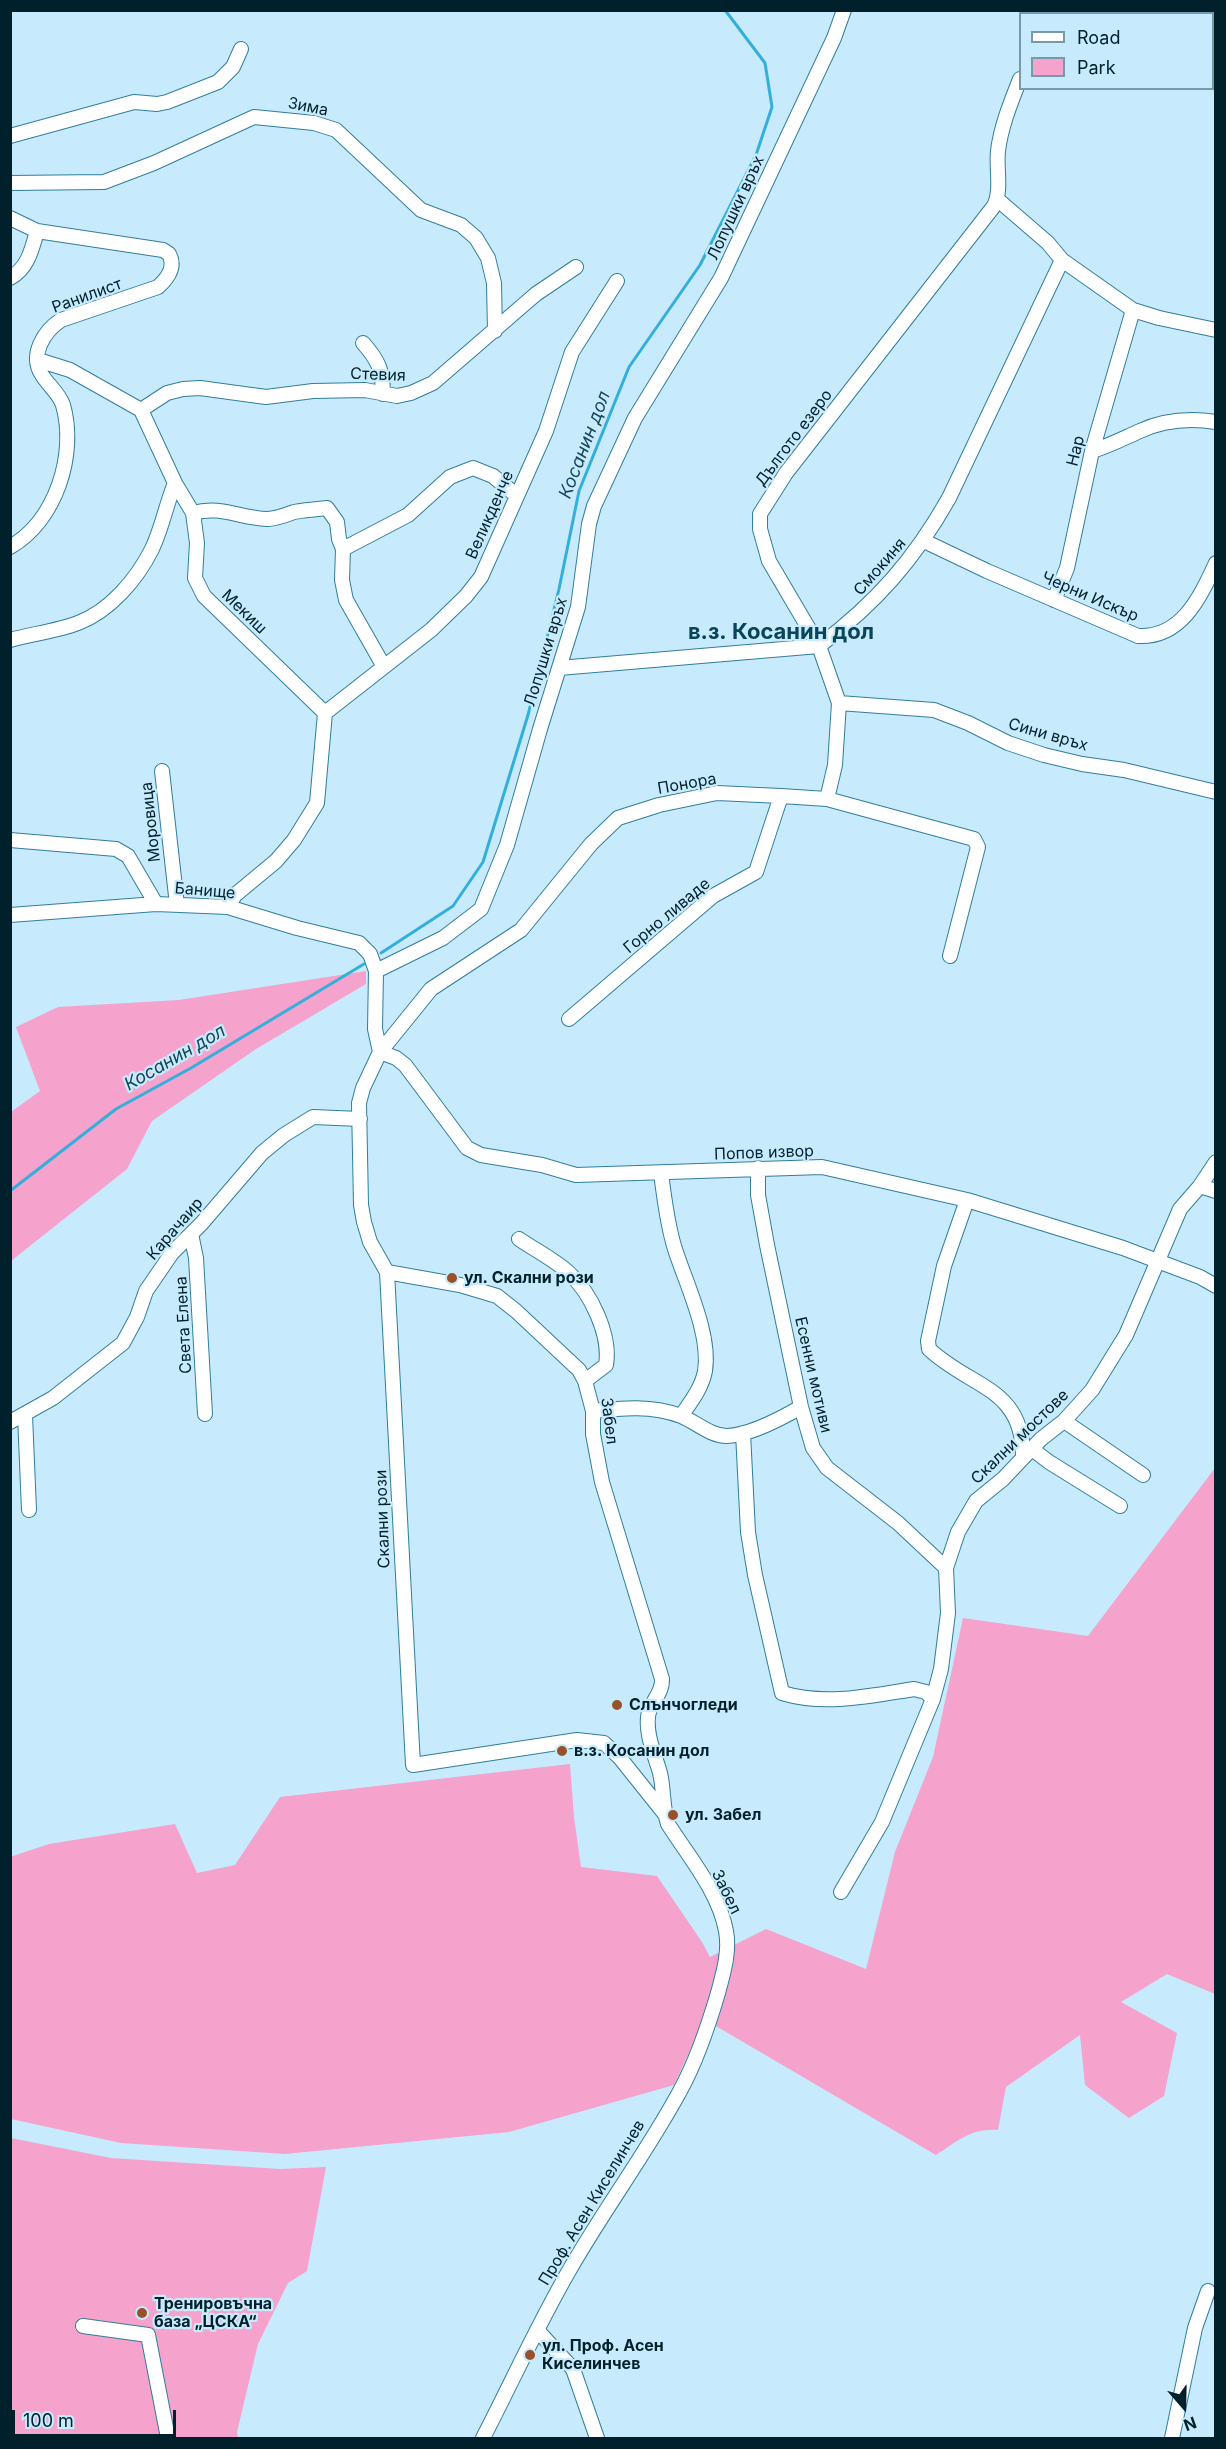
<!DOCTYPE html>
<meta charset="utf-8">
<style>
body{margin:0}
#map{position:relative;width:1226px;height:2449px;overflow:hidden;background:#c7ebfc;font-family:Inter,sans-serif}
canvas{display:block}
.frame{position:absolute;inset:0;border:12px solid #00202c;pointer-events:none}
.legend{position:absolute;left:1019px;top:12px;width:195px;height:78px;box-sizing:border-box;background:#c7ebfc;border:2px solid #779aa9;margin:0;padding:8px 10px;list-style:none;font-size:18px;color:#00202c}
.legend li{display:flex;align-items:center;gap:12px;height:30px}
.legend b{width:30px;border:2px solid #779aa9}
.north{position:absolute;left:1154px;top:2377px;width:60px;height:60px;-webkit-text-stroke:4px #c7ebfc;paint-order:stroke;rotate:160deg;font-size:16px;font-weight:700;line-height:24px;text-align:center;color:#00202c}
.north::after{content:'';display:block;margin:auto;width:21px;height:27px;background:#00202c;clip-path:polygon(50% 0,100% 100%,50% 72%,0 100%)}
.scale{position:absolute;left:12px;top:2410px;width:164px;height:27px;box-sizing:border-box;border:3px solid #00202c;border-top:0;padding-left:8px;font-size:18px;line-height:21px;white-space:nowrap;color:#00202c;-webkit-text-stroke:4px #c7ebfc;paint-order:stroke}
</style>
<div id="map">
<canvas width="1226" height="2449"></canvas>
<div class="frame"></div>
<ul class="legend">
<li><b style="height:8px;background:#fff"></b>Road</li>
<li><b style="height:16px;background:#f5a2cc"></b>Park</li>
</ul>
<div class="north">N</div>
<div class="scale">100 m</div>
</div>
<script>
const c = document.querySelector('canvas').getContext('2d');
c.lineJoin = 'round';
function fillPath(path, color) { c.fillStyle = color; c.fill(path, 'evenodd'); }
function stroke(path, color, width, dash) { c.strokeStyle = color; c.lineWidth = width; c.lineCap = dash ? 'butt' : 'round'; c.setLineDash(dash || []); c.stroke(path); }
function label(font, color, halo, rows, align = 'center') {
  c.font = font + ' Inter,sans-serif'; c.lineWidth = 4.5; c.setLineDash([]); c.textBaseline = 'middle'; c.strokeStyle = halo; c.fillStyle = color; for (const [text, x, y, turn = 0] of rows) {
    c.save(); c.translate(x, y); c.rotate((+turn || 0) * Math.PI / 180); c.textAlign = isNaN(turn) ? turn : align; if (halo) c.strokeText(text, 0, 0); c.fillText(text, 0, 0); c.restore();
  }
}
fillPath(new Path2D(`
 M366,971V984L256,1049L152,1121L127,1169L11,1261V1112L40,1091L16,1027L58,1007L179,1000Z
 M1215,1468V1994L1167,1974L1121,2002L1177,2033L1164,2096L1129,2118L1085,2085L1080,2035L1006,2087L998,2130C971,2128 958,2141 936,2155L709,2022V2009L674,2085L509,2132L285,2154L121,2143L11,2119L10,1857L49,1844L175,1824L197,1873L235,1865L280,1797L570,1764L574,1817L581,1867L657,1876L702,1942L710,1957L766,1929L866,1969L895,1852L933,1757L963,1618L1088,1636Z
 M11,2138L111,2158L280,2169L326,2167L307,2271L288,2283L258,2344L237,2432L238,2438H11Z`), '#f5a2cc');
stroke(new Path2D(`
 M1203,14L1208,10
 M381,953L453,906L483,862L528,715L559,589L579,491L629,367L700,265L756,155L772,107L765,63L725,10
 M10,1191L116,1109L191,1068L364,964`), '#34afdc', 3);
const street = new Path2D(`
 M1036,10L1037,14
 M1212,43L1216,41
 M10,136L134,102L157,104L167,102L218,82L233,67L241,49
 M10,183L104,182L154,163L254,117L314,123L336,130L421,210L461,225L476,238L488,258L494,283L495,331
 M997,199L1048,243L1062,260L1133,310L1159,318L1216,330
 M10,218L37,231L163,250L169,254C176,267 168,278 158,287L61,320C44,331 29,355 42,375C48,385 59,393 63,405C77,454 56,521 10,547
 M10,278C28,268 32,249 37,231
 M363,343C378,360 383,370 383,394
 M38,360L70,370L141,410L175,483L193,513L197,543L195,578L204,596L325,713
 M141,410L167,393L183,389L200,388L266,397L313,391L365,390L397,396L411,393L433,383L536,294L576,267
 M1092,451C1109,446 1124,438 1140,431C1164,420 1190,418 1216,422
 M193,513C221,505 239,518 267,519C276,519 286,515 294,512C305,510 317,509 327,508L337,522L339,539L343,549L342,580L346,600L383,665
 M924,541L987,571L1138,636C1182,638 1200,597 1216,563
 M343,549L408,515L450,477L473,468L493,476L517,496
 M1054,600L1067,568L1092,451L1133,310
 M10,640C32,634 57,631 78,623C110,611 137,579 152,549C162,528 166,505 175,483
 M559,668L819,646C876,603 914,560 949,498L1062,260
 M839,703L934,710L968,723L1008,743L1044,755L1082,764L1124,770L1216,792
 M325,713L431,630L466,596L481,577L546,431L572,352L617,281
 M162,771L177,905
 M827,799L835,765L839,703L819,646L769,561L760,529V514L786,473L994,206C1002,190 996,168 998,151C1001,126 1011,102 1020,79
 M10,840L116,849L128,856L156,904
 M228,907L235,895L276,861L294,840L317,803L325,713
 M10,915L156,904L228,907L297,928L359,943L370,954L376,971L375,1029L380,1052
 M376,971L443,938L481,909L507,845L540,729L578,607L589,524L594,506L635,418L721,278L834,38L844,10
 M569,1019L713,896L756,872L781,796
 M380,1052L396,1058L405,1065L467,1148L481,1155L542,1165L576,1175L822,1167L967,1200L1123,1248L1200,1277L1216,1286
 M758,1168V1195L767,1245L801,1407L813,1448L827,1468L898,1523L946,1568
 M661,1173C664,1197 667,1222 674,1246C685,1282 711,1333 705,1371C702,1388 690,1403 681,1416
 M1200,1186L1216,1191
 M967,1200L944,1266L928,1341L929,1349C970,1388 1024,1387 1023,1458
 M191,1234L196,1258L205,1414
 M519,1239C535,1250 555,1260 569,1273C591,1293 611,1335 606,1365L585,1381
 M387,1272L460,1285L497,1296L516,1311L579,1370L585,1381L593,1411V1434L602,1482L662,1679C663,1694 649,1703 648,1717C646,1736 655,1755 660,1773C664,1789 662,1807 668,1824C689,1857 719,1892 726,1931C730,1952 723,1974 718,1993C708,2027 697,2060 680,2091C647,2152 605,2208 570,2269C538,2324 512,2382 483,2438
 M593,1411C622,1408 652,1405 681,1416C696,1422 710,1436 727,1436C750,1435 782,1418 801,1407
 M25,1415L29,1510
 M1064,1421L1143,1475
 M10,1422L53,1398L123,1343L137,1317L146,1291L172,1253L202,1223L262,1153L284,1135L313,1117L360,1119
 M743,1433L748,1532L755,1575L782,1693C825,1706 870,1696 914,1689L926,1692L933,1699
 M1032,1449L1049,1462L1120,1506
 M664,1813L620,1758L604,1743L577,1740L413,1765L387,1272L370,1242L364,1222L361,1205L359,1103L363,1088L380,1052L431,989L521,930L591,844L618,818L659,805L717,793L781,796L827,799L974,839L978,847L950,956
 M841,1892L882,1822L933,1699L941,1669L948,1613L946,1568L958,1532L976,1501L1003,1479L1041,1439L1064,1421L1092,1390L1126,1335L1180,1209L1200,1186L1216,1162
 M83,2326L148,2335L168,2438
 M537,2330L573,2369L597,2438
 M1172,2438L1195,2328L1208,2291`);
stroke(street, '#317e9c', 16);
stroke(street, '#fff', 14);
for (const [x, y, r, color] of [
 [452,1278,6,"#98512a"],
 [617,1705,6,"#98512a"],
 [562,1751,6,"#98512a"],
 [673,1815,6,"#98512a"],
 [142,2313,6,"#98512a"],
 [530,2355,6,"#98512a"]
]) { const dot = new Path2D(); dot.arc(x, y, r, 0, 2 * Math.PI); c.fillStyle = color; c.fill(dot); stroke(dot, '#c7ebfc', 2); }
label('16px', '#00202c', '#c7ebfc', [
 ["Зима",308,107,11],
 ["Лопушки връх",736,208,-65],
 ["Ранилист",87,296,-20],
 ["Стевия",378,375,2],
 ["Дългото езеро",794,438,-53],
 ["Нар",1076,451,-76],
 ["Великденче",490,515,-66],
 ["Смокиня",880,567,-49],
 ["Черни Искър",1090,597,23],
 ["Мекиш",244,612,44],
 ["Лопушки връх",546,652,-73],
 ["Сини връх",1048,735,16],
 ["Понора",687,784,-10],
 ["Моровица",151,822,-96],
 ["Банище",205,891,5],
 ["Горно ливаде",667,916,-40],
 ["Попов извор",764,1153,-2],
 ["Карачаир",175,1229,-49],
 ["Света Елена",184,1325,-93],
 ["Есенни мотиви",813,1375,77],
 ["Забел",609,1421,83],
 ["Скални мостове",1020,1437,-44],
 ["Скални рози",383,1519,-92],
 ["Забел",726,1892,64],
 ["Проф. Асен Киселинчев",592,2203,-59]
]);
label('bold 16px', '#00202c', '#c7ebfc', [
 ["ул. Скални рози",464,1278],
 ["Слънчогледи",629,1705],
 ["в.з. Косанин дол",574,1751],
 ["ул. Забел",685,1815],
 ["Тренировъчна",154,2304],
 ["база „ЦСКА“",154,2322],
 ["ул. Проф. Асен",542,2346],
 ["Киселинчев",542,2364]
], 'left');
label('italic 18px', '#15475a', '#c7ebfc', [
 ["Косанин дол",585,445,-69],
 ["Косанин дол",175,1058,-30]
]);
label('bold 22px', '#094458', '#c7ebfc', [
 ["в.з. Косанин дол",781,632]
]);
</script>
